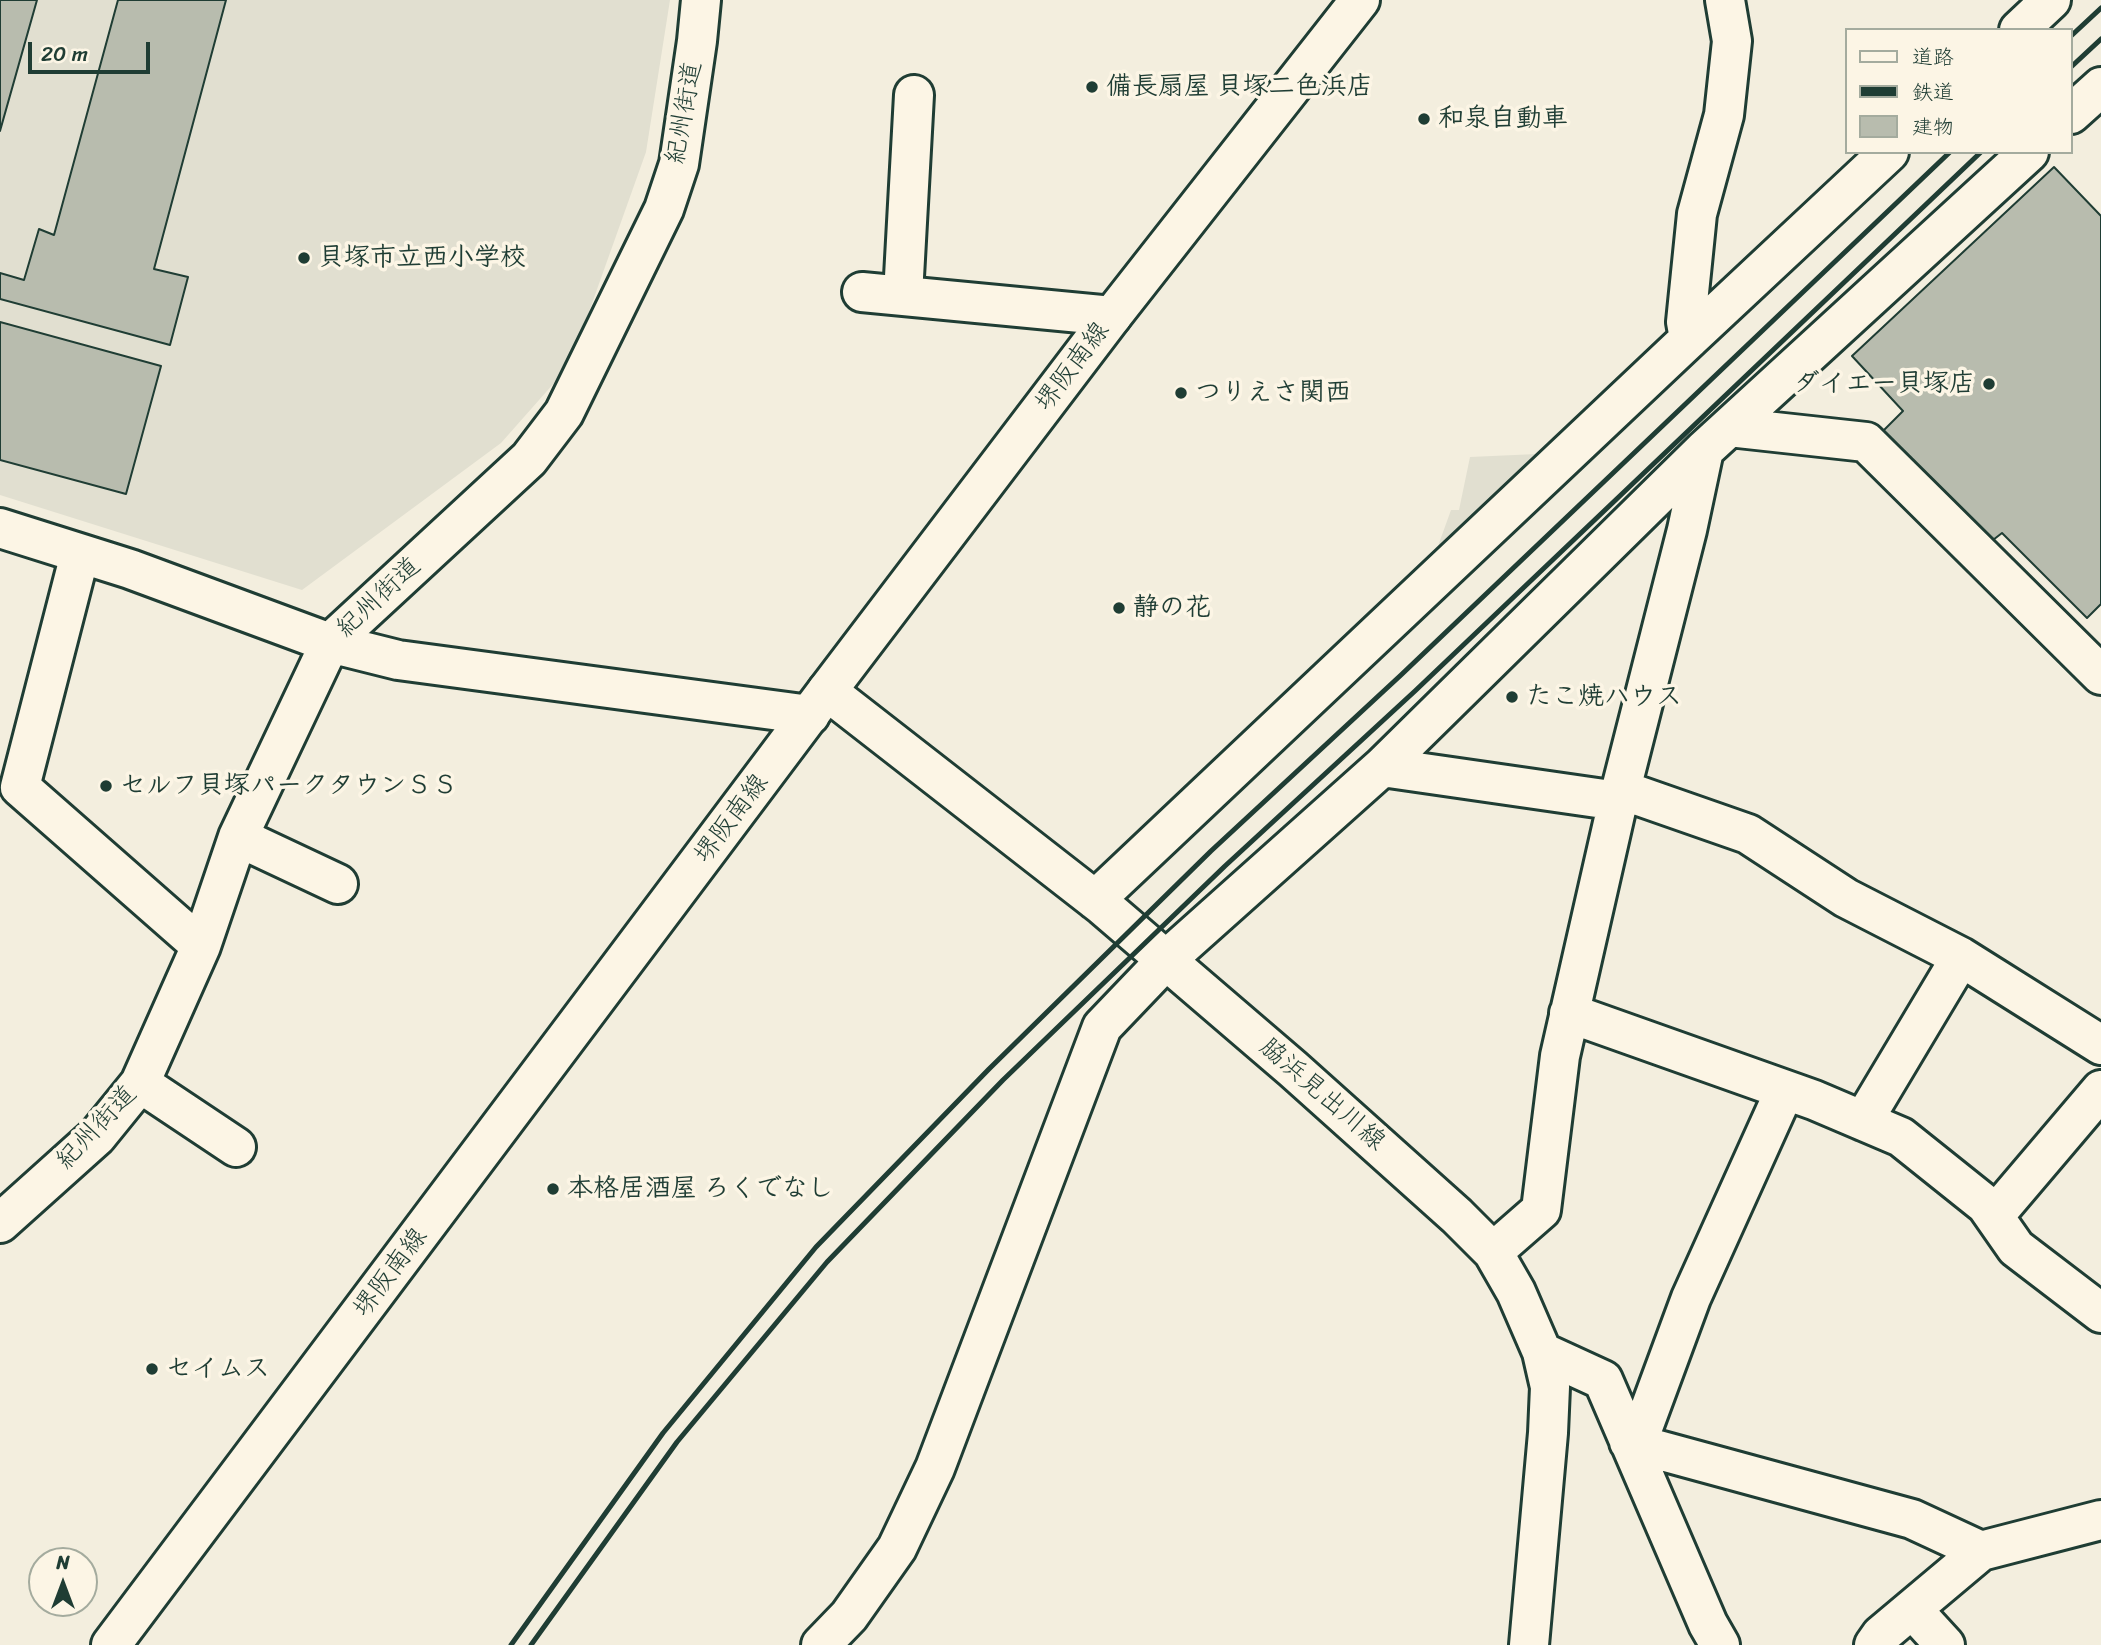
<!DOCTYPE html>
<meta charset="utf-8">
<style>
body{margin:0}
#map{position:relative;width:2101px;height:1645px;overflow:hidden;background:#f3eede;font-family:Sriracha,"Klee One",sans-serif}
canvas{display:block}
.legend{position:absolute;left:1845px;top:28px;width:228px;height:126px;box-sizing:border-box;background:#fcf5e5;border:2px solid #a4ab9e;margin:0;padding:9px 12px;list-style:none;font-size:21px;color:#1f3d34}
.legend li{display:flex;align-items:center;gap:14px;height:35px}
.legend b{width:35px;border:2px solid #a4ab9e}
.north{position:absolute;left:28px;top:1547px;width:70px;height:70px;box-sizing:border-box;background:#fcf5e5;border:2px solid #a4ab9e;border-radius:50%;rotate:0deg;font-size:19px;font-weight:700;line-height:28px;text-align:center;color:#1f3d34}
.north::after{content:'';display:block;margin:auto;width:24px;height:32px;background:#1f3d34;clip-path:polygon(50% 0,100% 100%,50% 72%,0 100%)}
.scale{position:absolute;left:28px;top:42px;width:122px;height:32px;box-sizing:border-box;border:4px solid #1f3d34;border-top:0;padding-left:9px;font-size:21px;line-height:24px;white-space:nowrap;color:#1f3d34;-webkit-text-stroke:5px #fcf5e5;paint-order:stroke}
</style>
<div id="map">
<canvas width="2101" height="1645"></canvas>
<ul class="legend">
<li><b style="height:9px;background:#fcf5e5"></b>道路</li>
<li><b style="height:9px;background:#1f3d34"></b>鉄道</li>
<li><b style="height:19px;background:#b8bcae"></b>建物</li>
</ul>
<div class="north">N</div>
<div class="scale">20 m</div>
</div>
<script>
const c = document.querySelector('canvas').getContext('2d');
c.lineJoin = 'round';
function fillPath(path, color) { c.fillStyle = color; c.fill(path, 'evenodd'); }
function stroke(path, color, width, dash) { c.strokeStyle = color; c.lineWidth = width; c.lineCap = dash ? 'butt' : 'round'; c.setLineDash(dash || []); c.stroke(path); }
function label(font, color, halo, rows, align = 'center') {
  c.font = font + ' Sriracha,"Klee One",sans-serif'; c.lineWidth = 7; c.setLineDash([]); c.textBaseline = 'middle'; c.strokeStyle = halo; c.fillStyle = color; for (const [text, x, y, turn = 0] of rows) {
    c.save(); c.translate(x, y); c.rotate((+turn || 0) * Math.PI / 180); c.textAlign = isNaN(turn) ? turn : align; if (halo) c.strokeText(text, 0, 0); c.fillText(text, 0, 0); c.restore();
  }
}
fillPath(new Path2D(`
 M0,0H670L646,152L570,365L501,443L302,590L0,495Z
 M1537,454L1547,461L1429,571L1451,510H1459L1470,457Z`), '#e1dfd0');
const building = new Path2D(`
 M0,0H37L0,131Z
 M118,0H226L154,269L188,277L170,345L0,299V273L24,280L39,229L54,235Z
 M2054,167L2101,216V604L2087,618L2002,533L1993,540L1883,431L1903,411L1852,356Z
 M0,322L161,366L126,494L0,460Z`);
fillPath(building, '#b8bcae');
stroke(building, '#1f3d34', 2);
const minor = new Path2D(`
 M2019,30L2051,0
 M2071,114L2101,87
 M862,292L1112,316
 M903,295L914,95
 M1689,339L1686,322L1697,214L1724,115L1732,41L1725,0
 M1729,427L1866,442L2101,675
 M0,528L130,569L330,643L398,660L810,715
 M80,554L20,787L201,946
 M827,691L1103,906L1293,1069L1457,1216L1493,1252L1516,1292L1542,1352L1550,1387L1548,1433L1529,1645
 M1382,767L1618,801
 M1622,790L1748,834L1846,898L1961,957L2101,1045
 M238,837L338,884
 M1095,900L1689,339L1889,152
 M1569,1013L1814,1100L1901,1137L1986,1205L2016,1248L2101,1313
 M140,1083L236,1147
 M1863,1121L1961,957
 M1994,1216L2101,1090
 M0,1223L97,1136L140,1083L201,946L238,837L330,643L529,459L564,413L664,209L679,164L697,41L701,0
 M1493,1252L1541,1210L1560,1056L1618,801L1687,530L1704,450
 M1542,1352L1603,1380L1708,1624L1720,1645
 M1629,1442L1912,1519L1981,1551
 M1637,1444L1691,1298L1785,1090
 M1912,1609L1945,1645
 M821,1645L849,1616L897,1548L935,1468L1102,1027L1166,960L1382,767L1704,450L2029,152
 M1874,1645L1881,1635L1981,1551L2101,1520`);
const major = new Path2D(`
 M111,1645L827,691L1112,316L1360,0`);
stroke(minor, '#1f3d34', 44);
stroke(major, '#1f3d34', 44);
stroke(minor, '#fcf5e5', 38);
stroke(major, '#fcf5e5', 38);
stroke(new Path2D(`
 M2071,36L2101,8
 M2071,67L2101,39
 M511,1645L663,1433L816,1247L989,1069L1211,851L1401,675L1950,152
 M531,1645L677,1442L827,1262L1003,1080L1225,866L1415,691L1981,152`), '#1f3d34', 5);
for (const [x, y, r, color] of [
 [1092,87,7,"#1f3d34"],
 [1424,119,7,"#1f3d34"],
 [304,258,7,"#1f3d34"],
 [1989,384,7,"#1f3d34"],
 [1181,393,7,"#1f3d34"],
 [1119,608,7,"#1f3d34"],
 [1512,697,7,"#1f3d34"],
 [106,786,7,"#1f3d34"],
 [553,1189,7,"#1f3d34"],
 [152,1369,7,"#1f3d34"]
]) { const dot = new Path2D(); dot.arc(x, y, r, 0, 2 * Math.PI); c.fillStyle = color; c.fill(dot); stroke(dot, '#fcf5e5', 2.5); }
label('bold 26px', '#1f3d34', '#fcf5e5', [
 ["備長扇屋 貝塚二色浜店",1106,87],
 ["和泉自動車",1438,119],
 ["貝塚市立西小学校",318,258],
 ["ダイエー貝塚店",1975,384,"right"],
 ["つりえさ関西",1195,393],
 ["静の花",1133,608],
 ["たこ焼ハウス",1526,697],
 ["セルフ貝塚パークタウンＳＳ",120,786],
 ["本格居酒屋 ろくでなし",567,1189],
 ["セイムス",166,1369]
], 'left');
label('26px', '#1f3d34', '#fcf5e5', [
 ["紀州街道",685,113,-80],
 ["堺阪南線",1073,367,-53],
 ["紀州街道",379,598,-43],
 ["堺阪南線",732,819,-53],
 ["脇浜見出川線",1322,1095,41],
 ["紀州街道",97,1128,-47],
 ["堺阪南線",391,1273,-53]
]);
</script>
